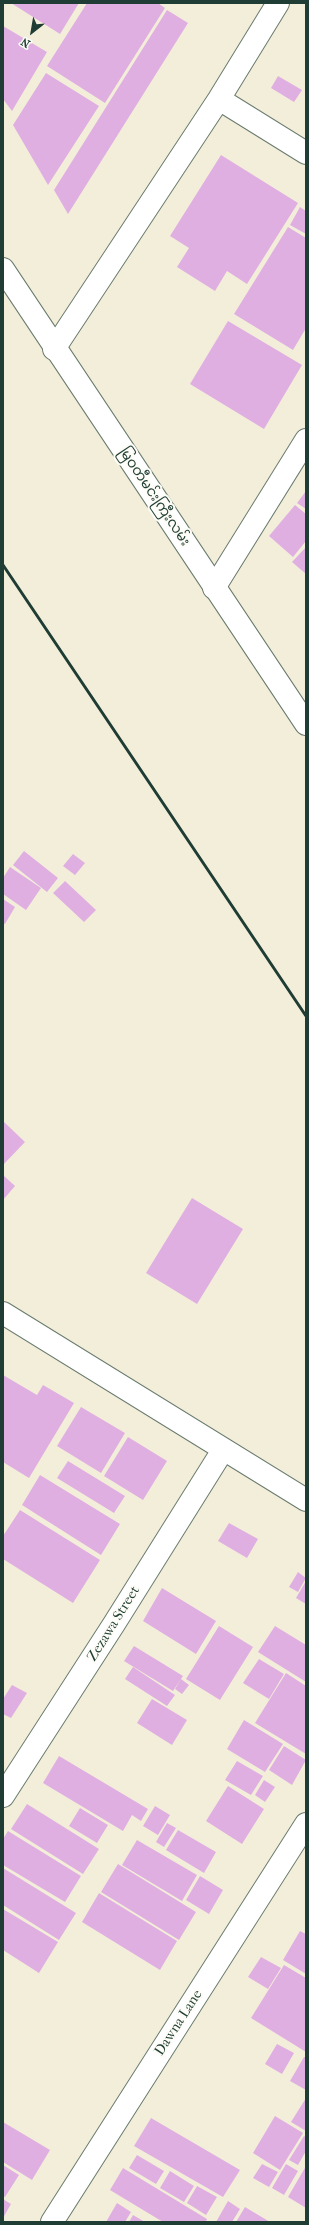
<!DOCTYPE html>
<meta charset="utf-8">
<style>
body{margin:0}
#map{position:relative;width:309px;height:2225px;overflow:hidden;background:#f3eeda;font-family:"IM FELL French Canon",serif}
canvas{display:block}
.frame{position:absolute;inset:0;border:4px solid #1f3d34;pointer-events:none}
.north{position:absolute;left:12px;top:12px;width:40px;height:40px;-webkit-text-stroke:3px #fdfcf7;paint-order:stroke;rotate:211deg;font-size:11px;font-weight:700;line-height:16px;text-align:center;color:#1f3d34}
.north::after{content:'';display:block;margin:auto;width:14px;height:18px;background:#1f3d34;clip-path:polygon(50% 0,100% 100%,50% 72%,0 100%)}
</style>
<div id="map">
<canvas width="309" height="2225"></canvas>
<div class="frame"></div>
<div class="north">N</div>
</div>
<script>
const c = document.querySelector('canvas').getContext('2d');
c.lineJoin = 'round';
function fillPath(path, color) { c.fillStyle = color; c.fill(path, 'evenodd'); }
function stroke(path, color, width, dash) { c.strokeStyle = color; c.lineWidth = width; c.lineCap = dash ? 'butt' : 'round'; c.setLineDash(dash || []); c.stroke(path); }
function label(font, color, halo, rows, align = 'center') {
  c.font = font + ' "IM FELL French Canon","Noto Sans Myanmar",serif'; c.lineWidth = 4; c.setLineDash([]); c.textBaseline = 'middle'; c.strokeStyle = halo; c.fillStyle = color; for (const [text, x, y, turn = 0] of rows) {
    c.save(); c.translate(x, y); c.rotate((+turn || 0) * Math.PI / 180); c.textAlign = isNaN(turn) ? turn : align; if (halo) c.strokeText(text, 0, 0); c.fillText(text, 0, 0); c.restore();
  }
}
fillPath(new Path2D(`
 M11,3H79L60,34Z
 M87,3H158L165,8L105,103L47,66Z
 M167,10L188,23L68,214L54,190Z
 M3,26L47,52L12,111L3,99Z
 M46,73L99,106L48,185L13,125Z
 M278,76L302,90L294,102L271,88Z
 M221,155L298,203L247,284L227,271L215,291L177,267L189,248L170,236Z
 M300,207L306,211V234L290,225Z
 M288,227L306,238V328L293,350L234,314Z
 M228,321L302,365L264,429L190,384Z
 M306,491V509L297,503Z
 M295,505L306,514V541L293,557L269,536Z
 M306,547V574L292,562Z
 M24,851L58,878L47,892L13,865Z
 M73,854L85,863L75,875L63,866Z
 M10,867L41,888L26,910L3,894V878Z
 M65,881L96,910L84,922L53,893Z
 M3,899L15,907L5,924L3,923Z
 M3,1121L25,1142L3,1165Z
 M3,1175L15,1186L3,1200Z
 M192,1198L243,1229L197,1304L146,1273Z
 M3,1375L37,1395L43,1385L74,1403L29,1478L3,1462Z
 M81,1407L125,1433L101,1473L57,1446Z
 M128,1437L167,1461L143,1500L104,1476Z
 M68,1461L125,1496L114,1513L57,1478Z
 M40,1475L120,1524L101,1555L22,1505Z
 M20,1510L100,1560L73,1603L3,1559V1536Z
 M229,1523L258,1539L247,1558L218,1541Z
 M298,1572L306,1578L298,1592L289,1587Z
 M306,1581V1604L296,1598Z
 M162,1588L216,1621L196,1654L143,1621Z
 M219,1626L253,1647L220,1700L186,1679Z
 M275,1626L306,1645V1682L258,1652Z
 M134,1646L183,1676L173,1691L124,1661Z
 M259,1659L284,1674L269,1699L243,1683Z
 M133,1667L175,1695L167,1706L125,1679Z
 M286,1673L306,1686V1754L255,1723Z
 M181,1679L189,1685L182,1694L175,1689Z
 M12,1685L27,1693L11,1718L3,1714V1699Z
 M152,1699L187,1720L172,1745L137,1723Z
 M244,1720L283,1744L265,1772L227,1749Z
 M284,1746L306,1760L292,1785L269,1770Z
 M59,1756L148,1809L141,1821L132,1815L123,1831L43,1783Z
 M237,1761L263,1776L251,1795L225,1780Z
 M264,1780L275,1787L265,1802L255,1795Z
 M228,1786L264,1809L242,1844L206,1821Z
 M27,1804L99,1849L83,1874L11,1829Z
 M155,1806L170,1815L158,1835L143,1826Z
 M80,1808L108,1825L97,1843L69,1826Z
 M167,1823L176,1828L164,1847L156,1842Z
 M178,1830L216,1852L204,1873L166,1850Z
 M8,1831L81,1876L65,1902L3,1865V1839Z
 M137,1840L197,1875L182,1901L122,1865Z
 M118,1864L196,1912L179,1940L101,1892Z
 M3,1868L76,1913L59,1940L3,1905Z
 M200,1876L223,1890L209,1914L186,1900Z
 M99,1893L177,1941L160,1970L82,1922Z
 M3,1909L58,1942L39,1973L3,1950Z
 M300,1931L306,1934V1974L283,1960Z
 M261,1957L281,1968L268,1989L248,1977Z
 M284,1965L306,1978V2052L251,2018Z
 M277,2044L294,2053L282,2074L265,2064Z
 M304,2057H306V2090L290,2081Z
 M306,2098V2131L291,2122Z
 M275,2116L303,2133L280,2170L253,2153Z
 M151,2118L240,2170L223,2197L134,2146Z
 M3,2122L50,2150L32,2180L3,2162Z
 M304,2136L306,2137V2151L298,2165L289,2160Z
 M137,2155L164,2171L156,2184L129,2168Z
 M262,2164L278,2172L269,2187L253,2178Z
 M286,2164L298,2171L284,2195L272,2188Z
 M3,2165L19,2175L5,2197L3,2196Z
 M306,2166V2208L288,2197Z
 M123,2168L207,2219L206,2222H163L110,2190Z
 M170,2171L194,2186L184,2202L160,2188Z
 M197,2186L217,2197L206,2215L187,2203Z
 M3,2199L11,2204L3,2218Z
 M228,2201L240,2209L232,2222H216Z
 M117,2203L131,2212L125,2222H106Z
 M245,2207L270,2222H236Z
 M133,2215L145,2222H129Z`), '#e0afe2');
const minor = new Path2D(`
 M219,99L306,153
 M54,349L219,99L278,3
 M214,588L306,440
 M3,1313L306,1500
 M3,1796L114,1624L223,1450
 M52,2222L306,1824`);
const major = new Path2D(`
 M3,269L306,724`);
stroke(minor, '#697b6e', 24);
stroke(major, '#697b6e', 24);
stroke(minor, '#fff', 22);
stroke(major, '#fff', 22);
stroke(new Path2D(`
 M3,565L306,1016`), '#1f3d34', 3);
label('14px', '#1f3d34', '#fdfcf7', [
 ["မြဝတီမင်းကြီးလမ်း",154,497,56],
 ["Zezawa Street",114,1624,-58],
 ["Dawna Lane",179,2023,-57]
]);
</script>
